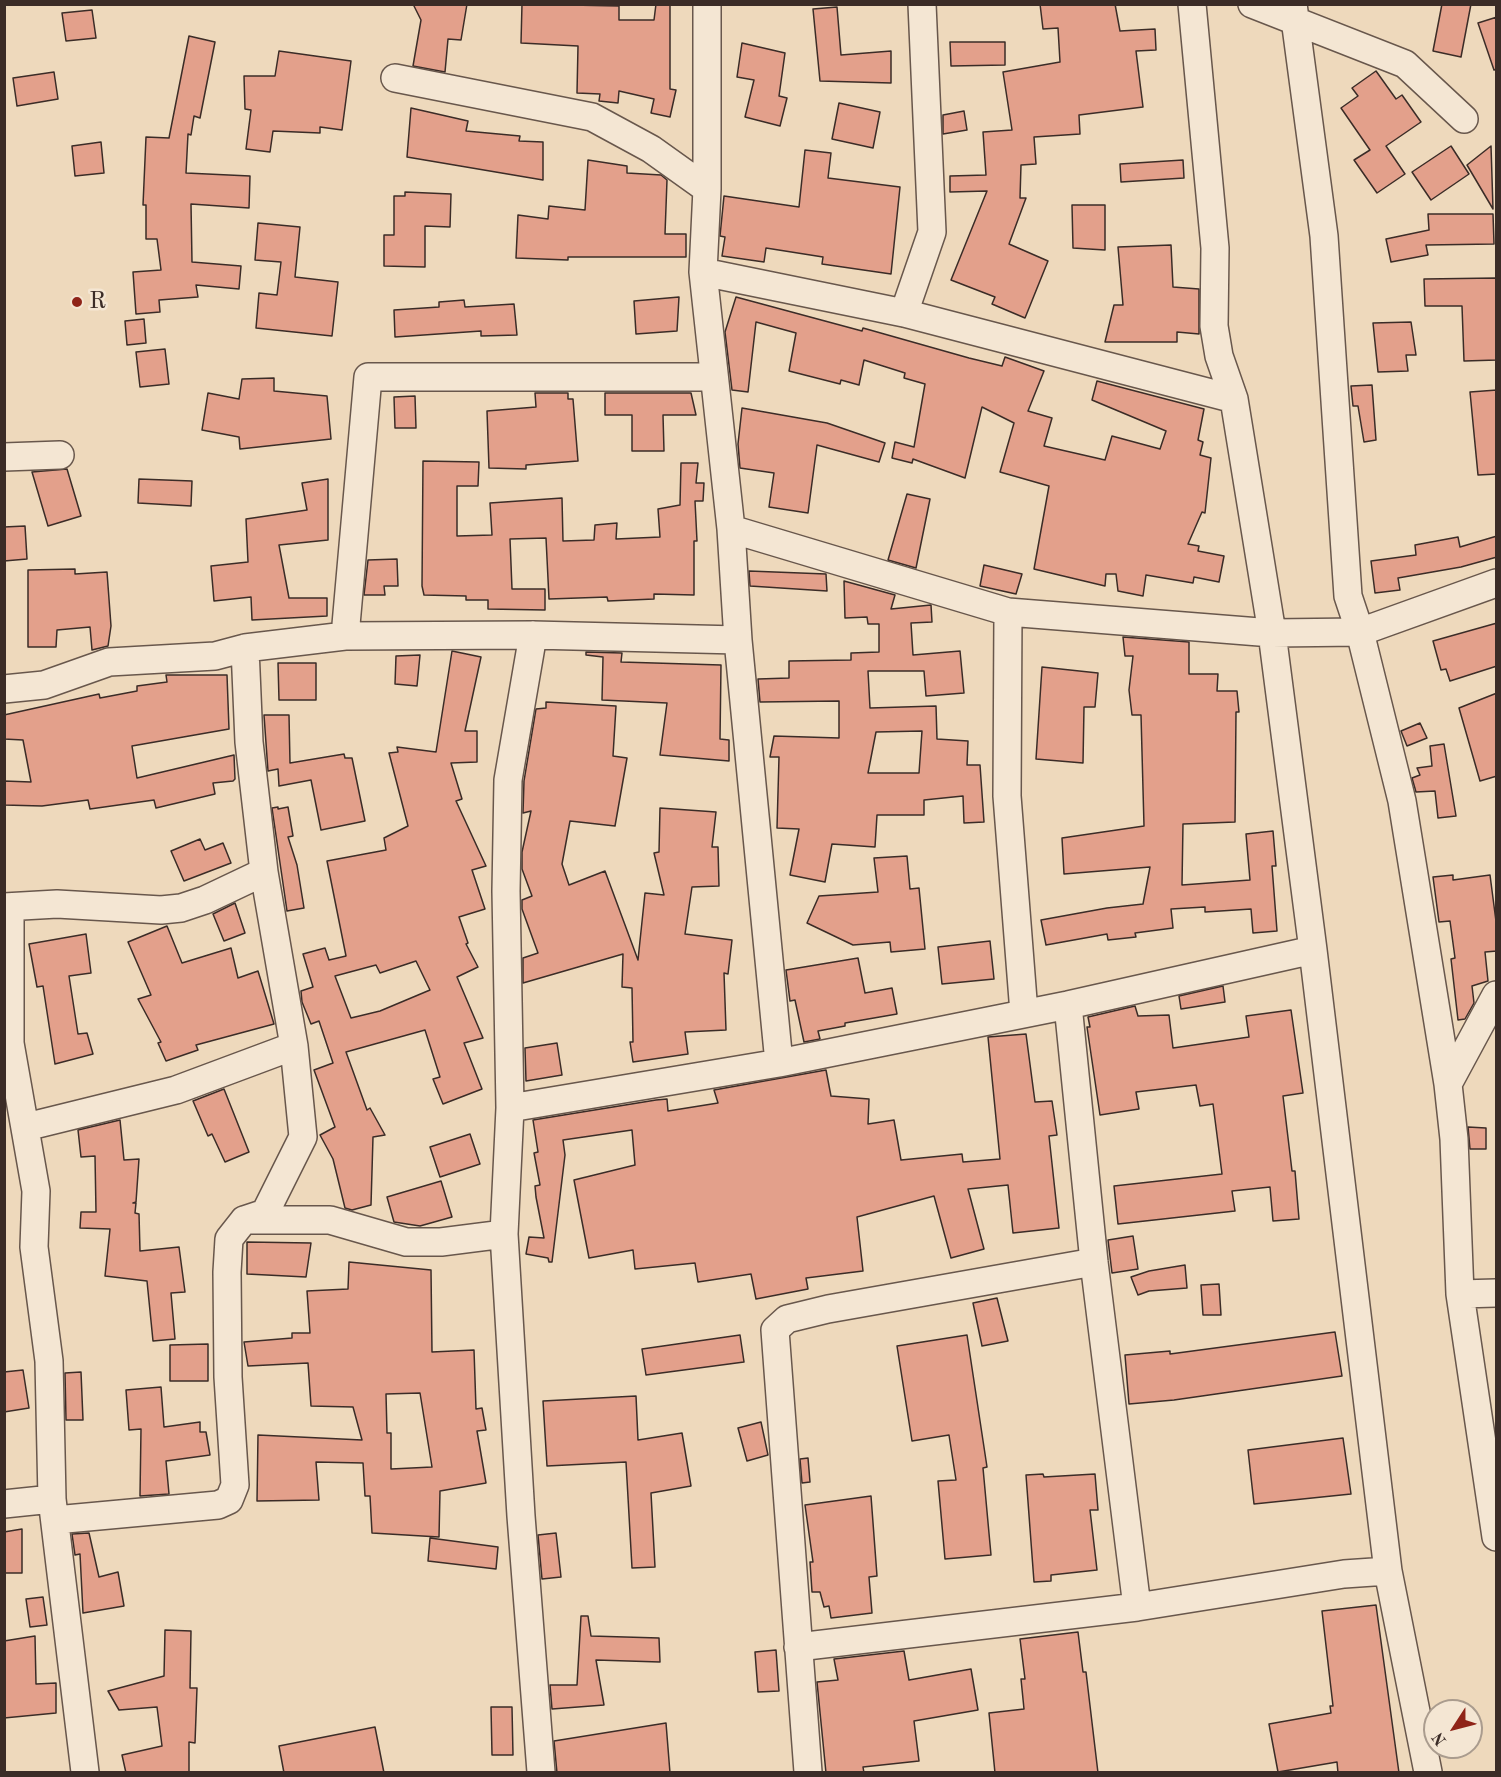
<!DOCTYPE html>
<style>
body{margin:0}
#map{position:relative;width:1501px;height:1777px;overflow:hidden;background:#eed9bc;font-family:"Old Standard TT",serif}
canvas{display:block}
.frame{position:absolute;inset:0;border:6px solid #3b2c27;pointer-events:none}
.north{position:absolute;left:1423px;top:1699px;width:60px;height:60px;box-sizing:border-box;background:#f4e6d3;border:2px solid #aa9c8e;border-radius:50%;rotate:234deg;font-size:16px;font-weight:700;line-height:24px;text-align:center;color:#3b2c27}
.north::after{content:'';display:block;margin:auto;width:21px;height:27px;background:#8f2418;clip-path:polygon(50% 0,100% 100%,50% 72%,0 100%)}
</style>
<div id="map">
<canvas width="1501" height="1777"></canvas>
<div class="frame"></div>
<div class="north">N</div>
</div>
<script>
const c = document.querySelector('canvas').getContext('2d');
c.lineJoin = 'round';
function fillPath(path, color) { c.fillStyle = color; c.fill(path, 'evenodd'); }
function stroke(path, color, width, dash) { c.strokeStyle = color; c.lineWidth = width; c.lineCap = dash ? 'butt' : 'round'; c.setLineDash(dash || []); c.stroke(path); }
function label(font, color, halo, rows, align = 'center') {
  c.font = font + ' "Old Standard TT",serif'; c.lineWidth = 5; c.setLineDash([]); c.textBaseline = 'middle'; c.strokeStyle = halo; c.fillStyle = color; for (const [text, x, y, turn = 0] of rows) {
    c.save(); c.translate(x, y); c.rotate((+turn || 0) * Math.PI / 180); c.textAlign = isNaN(turn) ? turn : align; if (halo) c.strokeText(text, 0, 0); c.fillText(text, 0, 0); c.restore();
  }
}
const building = new Path2D(`
 M413,4H467L461,40L448,39L445,72L413,66L421,20Z
 M522,4L619,6V20H654L656,4H670V89L676,90L670,117L651,113L654,99L619,91L618,103L599,101L600,94L577,93L578,46L521,43Z
 M1040,4H1115L1120,31L1155,29L1156,50L1136,51L1143,107L1079,115L1080,134L1034,137L1036,164L1021,165L1020,198H1026L1009,244L1048,261L1025,318L992,304L995,297L951,280L987,191L950,192V176L986,175L983,132L1012,130L1003,72L1060,62L1058,28L1043,29Z
 M1442,4H1471L1461,57L1433,51Z
 M837,7L841,55L891,51V83L820,81L813,9Z
 M92,10L96,38L66,41L62,13Z
 M1497,17V69L1494,70L1478,23Z
 M189,36L215,42L200,118L194,116L191,135L188,134L186,173L250,176L249,208L191,204L192,262L241,266L239,289L196,285L198,297L159,300L160,312L136,314L133,272L161,270L157,239H146V205H143L146,137L169,138Z
 M950,42H1005V65L951,66Z
 M742,43L785,53L779,96L787,98L780,126L745,117L754,80L737,77Z
 M279,51L351,61L342,130L320,127V133L273,131L270,152L246,149L251,110L245,109L244,76H275Z
 M1376,71L1396,99L1402,95L1421,122L1386,146L1405,174L1377,193L1354,160L1370,150L1341,108L1358,96L1352,88Z
 M54,72L58,99L17,106L13,78Z
 M839,103L880,112L873,148L832,139Z
 M411,108L468,121L466,131L520,136L519,141L543,142V180L407,157Z
 M964,111L967,130L943,134V115Z
 M101,142L104,173L75,176L72,146Z
 M1451,146L1469,174L1431,200L1412,172Z
 M1491,146L1493,209L1467,165Z
 M805,150L831,153L828,178L900,187L891,274L822,264L823,257L766,248L764,262L722,256L725,237L720,236L724,196L799,207Z
 M588,160L627,166V173L661,175L667,180L665,234H686V257H568V260L516,258L518,215L548,219L549,206L585,210Z
 M1183,160L1184,178L1121,182L1120,164Z
 M405,192L451,194L450,227L425,226V267L384,266V235H394V196H405Z
 M1072,205H1105V250L1073,248Z
 M1428,214H1493L1494,244L1426,245L1428,255L1391,262L1386,239L1429,230Z
 M258,223L300,227L295,277L338,282L332,336L256,328L259,293L277,295L281,262L255,260Z
 M1171,245L1173,287L1199,289V334L1177,332V342H1105L1114,305H1123L1118,247Z
 M1496,278L1497,360L1464,361L1462,306H1425L1424,279Z
 M679,297L677,331L636,334L634,301Z
 M736,297L862,331L863,328L969,358L1002,366L1005,357L1044,371L1028,411L1052,418L1044,446L1105,460L1112,436L1160,449L1166,431L1092,400L1097,381L1204,409L1198,440L1203,442L1200,455L1211,458L1205,513L1202,512L1188,544L1199,546L1198,551L1224,556L1219,582L1194,577L1193,583L1146,575L1143,596L1118,591L1116,574H1106L1105,586L1034,569L1049,486L1000,472L1014,423L982,407L965,478L913,459L912,463L892,458L895,442L914,447L925,384L904,378L905,373L864,360L859,385L841,380L840,384L789,371L796,333L756,322L748,392L732,390L725,332Z
 M464,300L465,307L514,304L517,335L481,336V331L395,337L394,310L439,307V302Z
 M144,319L146,343L127,345L125,321Z
 M1411,322L1416,355H1406L1408,371L1378,372L1373,323Z
 M165,349L169,384L140,387L136,352Z
 M274,378V391L327,396L331,439L240,449L239,437L202,430L208,393L239,399L242,379Z
 M1372,385L1376,440L1364,442L1358,406H1353L1351,386Z
 M1497,390V474L1478,475L1470,392Z
 M535,393H568V399H573L578,461L526,465V469L489,468L487,411L536,407Z
 M605,393H691L696,415H663L664,451H632V415H605Z
 M415,396L416,428H395L394,397Z
 M742,408L827,423L885,443L879,462L817,445L808,513L769,507L774,473L740,468L738,444Z
 M423,461L479,462L478,486H457V536L492,535L490,503L562,498L563,541L594,540L595,525L617,523L616,539L660,537L658,509L680,505L681,463H698L696,483H704L703,501H695L697,541H694V595L654,594V599L608,601L607,597L549,599L546,538L510,539L512,589H545V610L488,609V600H466V596L424,595L422,586Z
 M67,469L81,516L48,526L32,472Z
 M139,479L192,481L191,506L138,503Z
 M328,479V540L279,545L289,598H327V616L252,620L251,597L214,601L211,566L248,562L246,519L307,510L302,483Z
 M907,494L930,499L916,568L888,560Z
 M25,526L27,559L4,561V527Z
 M1497,536V557L1461,567L1398,578L1400,590L1375,593L1371,561L1416,555L1415,545L1458,537L1460,547Z
 M397,559L398,586H384L385,595H364L368,560Z
 M984,565L1022,574L1016,594L980,586Z
 M75,569V574L107,572L111,626L108,646L92,650L90,627L57,630L56,647H28V570Z
 M749,571L826,574L827,591L750,586Z
 M844,581L895,595L891,609L931,605L932,622L911,623L913,655L960,651L964,693L926,696L924,671H868L870,708L936,706L937,739L968,741L967,765H980L984,822L964,823L963,796L924,800V815H877L875,847L832,844L825,882L790,875L799,829L777,828L779,757H770L774,736L839,738V701L760,702L758,679L789,678V661L851,660V653L879,652V624H868L867,617L845,618ZM922,731L919,773H868L876,732Z
 M1497,623V666L1450,681L1446,669L1441,670L1433,641Z
 M1123,637L1189,642V674H1218L1217,691H1237L1239,712H1236L1235,822L1183,824L1182,885L1250,880L1246,834L1273,831L1276,866H1272L1277,931L1253,933L1251,909L1205,912V907L1171,909L1173,928L1135,933L1136,937L1108,940L1107,934L1046,945L1041,920L1107,908L1143,904L1150,867L1064,874L1062,838L1144,826L1141,715H1132L1129,690L1133,656H1125Z
 M452,651L481,657L465,731H477V762L451,763L462,799L456,801L486,866L472,870L485,909L459,917L468,943L466,944L478,967L457,977L483,1038L464,1043L482,1089L443,1104L433,1079L440,1077L425,1030L346,1052L367,1110L370,1108L385,1135L373,1137L371,1205L352,1210L345,1208L333,1159L320,1135L335,1127L314,1070L333,1063L319,1021L311,1024L302,1002L301,991L313,987L303,954L325,948L329,960L346,956L327,861L386,850L384,838L408,826L389,753L398,752L397,747L436,752ZM416,961L430,990L380,1011L351,1018L335,976L376,965L380,973Z
 M586,652L622,653L621,662L721,665L720,739L729,740V761L660,755L667,703L602,700L603,657L586,655Z
 M420,655L417,686L395,684L396,656Z
 M278,663H316V700H279Z
 M1042,667L1098,673L1095,707H1084L1083,763L1036,759Z
 M166,675H227L229,729L132,746L137,778L234,755L235,779L233,781L213,783L215,794L156,808L154,800L90,809L88,800L42,806L4,805V781L31,782L23,740L4,739V715L99,694L100,698L137,691V686L167,682Z
 M1497,693V776L1480,781L1459,708Z
 M546,702L616,706L613,756L627,758L615,826L570,821L562,864L569,885L605,871L638,960L645,893L664,895L654,853L659,852L660,808L716,812L712,847H718L719,886L692,887L685,934L732,940L728,974L724,973L726,1030L685,1032L688,1054L633,1062L630,1042H633L632,988L622,987L623,954L523,983V958L538,953L522,909V900L532,896L522,869V852L531,811L523,813L524,781L536,709L546,708Z
 M264,715H289L290,763L344,754L345,758H352L365,821L321,830L311,780L279,786L278,769L268,771Z
 M1420,723L1427,738L1407,746L1401,731Z
 M1444,744L1456,816L1438,818L1435,791L1416,792L1412,778L1420,775L1417,768L1432,766L1430,746Z
 M278,807V809L288,807L293,836L288,837L297,865L304,908L287,911L272,808Z
 M200,839L205,850L223,843L231,863L184,881L171,851Z
 M907,856L910,889L919,888L925,949L891,952L890,942L853,945L807,923L819,896L878,892L874,858Z
 M1453,875V880L1490,875L1497,929V951L1485,952L1488,981L1472,986L1474,1003L1465,1019L1458,1020L1451,959L1455,958L1450,921L1439,922L1433,877Z
 M235,903L245,933L224,941L213,914Z
 M167,926L182,963L231,948L238,978L258,971L274,1024L196,1045L198,1050L166,1061L158,1043L161,1042L138,999L151,995L128,942Z
 M86,934L91,973L69,976L78,1034L87,1033L93,1054L55,1064L43,986L37,987L29,944Z
 M990,941L994,979L942,984L938,947Z
 M858,958L865,993L892,988L897,1014L845,1023V1026L818,1031L820,1039L804,1042L795,1000L790,1001L786,970Z
 M1223,986L1225,1002L1181,1009L1179,996Z
 M1135,1006L1138,1016L1169,1015L1173,1048L1249,1037L1246,1016L1291,1010L1303,1093L1283,1096L1292,1171H1295L1299,1219L1273,1221L1270,1187L1232,1191L1235,1211L1118,1224L1114,1186L1222,1174L1213,1104L1200,1106L1196,1085L1136,1092L1139,1109L1100,1115L1087,1027H1090L1088,1017Z
 M1026,1034L1035,1102L1052,1101L1057,1135L1049,1136L1059,1228L1013,1233L1008,1185L968,1189L984,1249L951,1258L934,1196L857,1217L863,1271L806,1278L808,1289L756,1299L751,1274L698,1282L695,1263L635,1269L633,1250L589,1258L574,1180L635,1165L632,1130L563,1140L565,1155L552,1262H549L548,1258L526,1254L529,1237L544,1238L536,1197L535,1186L540,1185L534,1153L538,1152L533,1120L656,1100L667,1099L668,1111L718,1103L714,1090L826,1070L831,1096L869,1099L868,1124L894,1120L901,1160L962,1154L963,1162L1000,1159L988,1037Z
 M557,1043L562,1075L526,1081L525,1048Z
 M224,1089L249,1152L225,1162L212,1134L208,1136L193,1101Z
 M120,1120L124,1160L139,1159L136,1202L133,1203H136L135,1213L139,1214L140,1251L179,1247L185,1292L171,1293L175,1339L153,1341L147,1281L105,1276L110,1229L80,1228L81,1212H96L95,1156L81,1157L78,1130Z
 M1468,1127L1486,1128V1149H1470Z
 M470,1134L480,1164L440,1177L430,1147Z
 M441,1181L452,1217L420,1226L394,1222L387,1197Z
 M1133,1236L1138,1269L1112,1273L1108,1240Z
 M247,1242L311,1243L306,1277L247,1274Z
 M349,1262L431,1270L432,1352L474,1350L476,1409L482,1408L486,1430L477,1431L486,1483L440,1491L439,1537L372,1533L370,1496H365L363,1463L316,1462L319,1500L257,1501L258,1435L362,1440L353,1407L311,1406L308,1363L248,1366L244,1342L292,1338V1333H310L307,1291L348,1289ZM420,1393L432,1467L391,1469V1433H387L386,1394Z
 M1185,1265L1187,1288L1149,1291L1138,1295L1131,1277L1149,1271Z
 M1219,1284L1221,1315H1203L1201,1285Z
 M997,1298L1008,1341L982,1346L973,1303Z
 M1335,1332L1342,1376L1174,1400L1129,1404L1125,1355L1170,1351V1354Z
 M740,1335L744,1362L646,1375L642,1349Z
 M967,1335L987,1467L983,1468L991,1555L945,1559L938,1481L956,1480L949,1435L912,1441L897,1346Z
 M208,1344V1381H170V1345Z
 M23,1370L29,1408L4,1412V1372Z
 M81,1372L83,1420H66L65,1373Z
 M161,1387L164,1427L200,1422V1432H206L210,1455L166,1461L169,1494L140,1496L141,1429L129,1430L126,1390Z
 M636,1396L638,1440L682,1433L691,1486L651,1493L655,1567L632,1568L626,1462L547,1466L543,1401Z
 M761,1422L768,1455L747,1461L738,1428Z
 M1343,1438L1351,1494L1254,1504L1248,1450Z
 M808,1458L810,1482L802,1483L800,1459Z
 M1043,1474L1044,1477L1095,1474L1098,1510H1090L1097,1570L1051,1575V1581L1034,1582L1026,1475Z
 M871,1496L877,1576L869,1577L872,1613L831,1618L829,1606L824,1607L820,1592H812L810,1562H813L805,1505Z
 M22,1529V1573H4V1532Z
 M89,1533L99,1577L118,1572L124,1606L83,1613L80,1554L75,1555L72,1534Z
 M556,1533L561,1577L542,1579L538,1535Z
 M430,1538L498,1547L496,1569L428,1561Z
 M43,1597L47,1625L30,1627L26,1599Z
 M1376,1605L1399,1773H1338L1337,1762L1278,1772L1269,1724L1331,1713L1330,1706H1333L1322,1611Z
 M581,1616H588L591,1636L659,1638L660,1662L596,1660L604,1705L552,1709L550,1685H577Z
 M165,1630L191,1631L190,1688H197L195,1743L189,1742V1773H126L122,1755L162,1746L157,1707L119,1710L108,1691L164,1676Z
 M1078,1632L1083,1672H1086L1098,1773H995L989,1713L1024,1709L1021,1679H1025L1020,1639Z
 M35,1636L36,1684L56,1683V1713L4,1718V1641Z
 M776,1650L779,1691L758,1692L755,1652Z
 M904,1651L909,1680L971,1669L978,1710L914,1721L919,1761L863,1767L864,1773H826L817,1682L838,1680L834,1659Z
 M491,1707H512L513,1755H492Z
 M666,1723L670,1773H557L554,1741Z
 M375,1727L384,1773H284L279,1746Z`);
fillPath(building, '#e3a08b');
stroke(building, '#3b2c27', 1.5);
const minor = new Path2D(`
 M707,4V189
 M1192,4L1215,248L1214,326L1219,356L1234,399L1272,633L1313,950L1388,1571L1428,1772
 M1252,4L1405,64L1464,119
 M1293,4L1324,236L1348,596L1360,632L1402,801L1448,1084L1454,1139L1460,1294L1496,1537
 M395,78L592,117L651,149L707,189L703,272L731,529L738,640L779,1063
 M703,272L904,313L1234,399
 M904,313L932,232L922,4
 M4,457L60,455
 M731,529L1008,612L1272,633L1360,632L1496,583
 M1008,612L1007,796L1024,1013
 M533,635L508,780L506,891L510,1108L504,1234L521,1516L541,1772
 M345,636L368,377H713
 M4,689L44,685L109,662L215,656L245,648L345,636L533,635L738,640
 M4,907L57,904L161,910L181,908L205,900L264,872
 M10,908V1043L36,1191L34,1247L49,1361L52,1499L85,1772
 M1068,1005L1094,1262L1137,1607
 M1448,1084L1496,995
 M510,1108L779,1063L1068,1005L1313,950
 M26,1127L176,1090L294,1046
 M244,1220L265,1213L303,1137L294,1046L264,872L249,742L245,648
 M1460,1294L1496,1293
 M4,1504L52,1499
 M55,1520L218,1505L229,1500L235,1485L228,1377L227,1272L229,1239L244,1220H330L406,1242H441L504,1234
 M798,1647L1137,1607L1344,1574L1388,1571
 M808,1772L775,1330L787,1319L828,1309L1094,1262`);
stroke(minor, '#68574c', 30);
stroke(minor, '#f4e6d3', 27);
for (const [x, y, r, color] of [
 [77,302,6,"#8f2418"]
]) { const dot = new Path2D(); dot.arc(x, y, r, 0, 2 * Math.PI); c.fillStyle = color; c.fill(dot); stroke(dot, '#f4e6d3', 2); }
label('24px', '#3b2c27', '#f4e6d3', [
 ["R",89,302]
], 'left');
</script>
